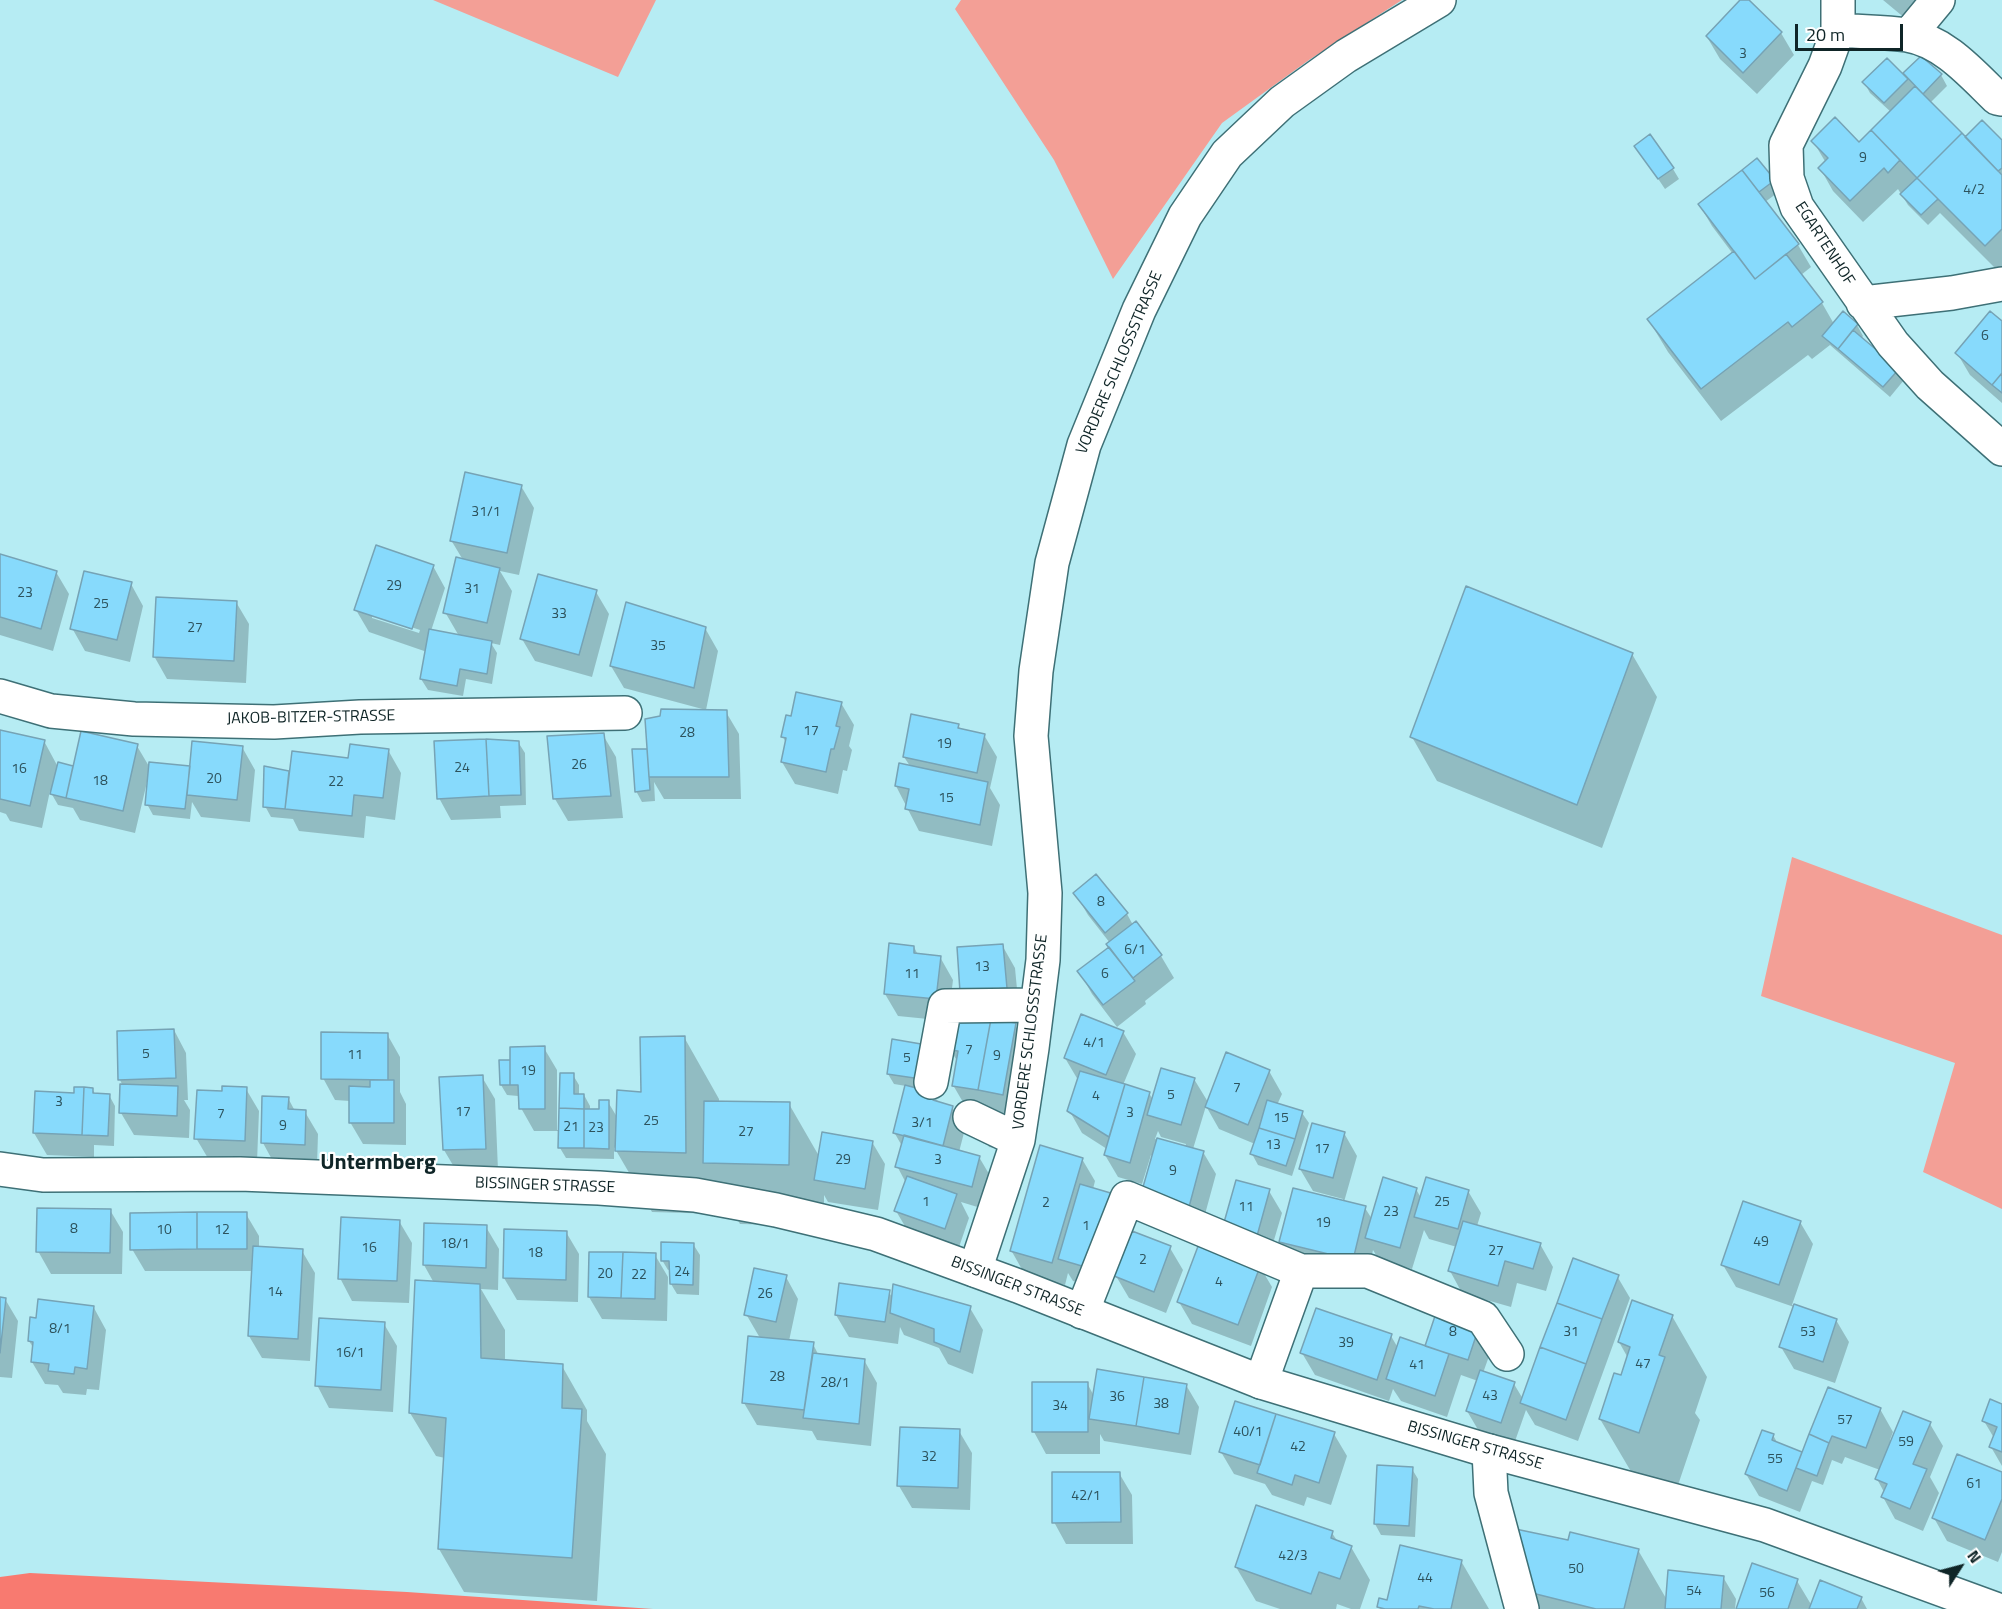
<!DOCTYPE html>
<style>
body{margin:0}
#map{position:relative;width:2002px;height:1609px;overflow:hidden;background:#b6ecf3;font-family:"Titillium Web",sans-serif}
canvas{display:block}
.north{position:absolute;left:1930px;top:1537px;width:60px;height:60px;-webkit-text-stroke:4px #fff;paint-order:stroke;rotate:54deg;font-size:16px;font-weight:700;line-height:24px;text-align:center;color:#0f2527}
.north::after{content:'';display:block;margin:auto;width:21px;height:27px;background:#0f2527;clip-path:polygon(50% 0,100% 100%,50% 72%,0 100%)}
.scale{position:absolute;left:1795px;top:24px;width:108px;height:27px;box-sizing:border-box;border:3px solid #0f2527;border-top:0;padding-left:8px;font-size:18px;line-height:21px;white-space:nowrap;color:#0f2527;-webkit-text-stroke:4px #fff;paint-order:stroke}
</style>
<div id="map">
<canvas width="2002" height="1609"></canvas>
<div class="north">N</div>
<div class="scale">20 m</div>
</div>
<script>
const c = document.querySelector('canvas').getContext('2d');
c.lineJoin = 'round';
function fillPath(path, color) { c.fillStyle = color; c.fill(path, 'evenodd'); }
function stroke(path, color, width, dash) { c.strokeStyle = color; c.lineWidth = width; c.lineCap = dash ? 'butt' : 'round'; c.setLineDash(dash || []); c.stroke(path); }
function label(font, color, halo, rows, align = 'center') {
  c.font = font + ' "Titillium Web",sans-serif'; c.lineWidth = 4.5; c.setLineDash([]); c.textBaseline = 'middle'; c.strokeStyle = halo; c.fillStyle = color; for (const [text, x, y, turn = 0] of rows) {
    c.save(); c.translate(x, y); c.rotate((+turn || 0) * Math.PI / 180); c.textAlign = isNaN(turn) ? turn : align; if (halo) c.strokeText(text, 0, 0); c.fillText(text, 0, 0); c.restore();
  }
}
fillPath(new Path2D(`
 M433,0H656L618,77Z
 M961,0H1402L1309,60L1222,123L1113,279L1054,160L955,9Z
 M1792,857L2002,935V1209L1923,1172L1955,1063L1761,996Z`), '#f39f96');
fillPath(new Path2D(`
 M30,1573L407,1592L653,1609H0V1577Z`), '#f87a70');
fillPath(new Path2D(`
 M1742,0H1746L1781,33L1794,55L1757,94L1720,59L1707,37Z
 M1883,0H1952L1924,34Z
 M1921,58L1941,75L1947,86L1930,103L1965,139L2002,142V275L1940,213L1928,225L1908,205L1898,189L1863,222L1833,191L1820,168L1826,163L1813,141L1859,144L1891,112L1870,93L1864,82L1903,76Z
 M1636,146L1673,169L1679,179L1665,189Z
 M1757,160L1780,191L1765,202L1798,245L1811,267L1801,275L1822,303L1834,324L1857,325L1863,336L1861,339L1897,370L1904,380L1890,397L1830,345L1812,359L1808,355L1721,421L1668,352L1648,319L1733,254L1712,226L1699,204Z
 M2002,323V403L1970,375L1957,353Z
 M521,486L534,508L519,575L500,571L512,591L500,645L491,643L497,653L492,684L466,679L463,696L428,690L421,679L427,652L369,632L356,610L433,566L445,588L431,631L459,636L445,612L463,560L451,540ZM372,614L420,630L419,633L372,618Z
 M0,556L56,572L69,594L53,651L0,635Z
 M131,584L143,606L130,662L85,651L72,628Z
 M596,592L609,614L592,677L535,661L522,639Z
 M236,602L249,624L246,683L167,679L154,656Z
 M705,628L718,651L706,710L624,688L611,666Z
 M1632,654L1657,697L1602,848L1437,781L1412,737Z
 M841,703L854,725L849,746L852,750L847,771L843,770L838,794L795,784L782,762L786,743L783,737L792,718Z
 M726,712L739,734L741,799H664L654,782L655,801L642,802L636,791L646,751L649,756Z
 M958,725L961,730L984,735L997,757L990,788L1000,805L992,846L919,831L896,786L910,766L904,757Z
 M0,731L44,741L58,767L59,764L74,768L137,746L150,768H191L242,747L255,770L250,822L201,817L192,802L190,819L153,815L147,804L149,783L147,782L135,833L80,820L73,808L58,805L50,791L42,828L10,821L6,814L0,812Z
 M603,735L616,757L623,818L568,821L555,799Z
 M518,742L525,753L526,805L500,806L501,818L451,820L439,798Z
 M388,750L401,773L395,820L366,816L364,838L299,831L293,819L271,817L265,806L288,772L290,777Z
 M1096,876L1127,914L1133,925L1136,923L1161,956L1174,978L1145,1001L1146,1004L1117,1027L1092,994L1079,971L1110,948V943L1088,915L1075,893Z
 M1002,945L1015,968L1019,1010L975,1013Z
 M914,947L918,955L940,957L953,980L948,1021L898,1016L885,994Z
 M1015,1025L1028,1047L1013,1151L989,1147L953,1085L958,1062L950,1050Z
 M174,1030L186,1053L188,1100H184L190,1110L189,1138L134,1135L121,1113L123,1086L120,1080Z
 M1123,1032L1136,1054L1123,1085L1149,1093L1153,1100L1194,1079L1208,1102L1269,1071L1282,1094L1277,1105L1302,1113L1309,1123L1292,1176L1258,1165L1252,1154L1255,1144L1219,1129L1206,1106L1193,1149L1203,1152L1216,1174L1201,1229L1153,1156L1151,1155L1142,1184L1118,1177L1105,1155L1107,1149L1082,1133L1069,1110L1078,1080L1065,1058ZM1158,1131L1161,1137L1186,1144L1185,1147L1155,1139Z
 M387,1034L400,1057V1092L406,1104V1145L363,1144L350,1122V1101L335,1100L323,1078Z
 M684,1037L719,1099V1102L789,1104L819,1156L872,1142L885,1164L878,1210L828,1202L824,1195V1226L740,1224L720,1190V1214L652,1212L614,1147V1159L566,1158L560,1148V1131H534L521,1108L520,1100L518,1096L507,1095L501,1085L512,1061L544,1048L557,1070V1130H560L573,1075L579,1085V1095H584L590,1106V1110L600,1111L608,1102L617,1117L643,1093Z
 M893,1041L940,1104L952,1107L965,1129L959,1152L979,1157L992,1179L984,1209L961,1202L969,1218L958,1250L909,1233L896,1211L906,1183L897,1166L902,1146L894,1132L906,1086L894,1084L888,1074Z
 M482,1077L495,1099L498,1170L457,1172L444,1150Z
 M92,1089L96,1095H109L115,1106L114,1146L94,1145V1157L47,1155L34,1133L75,1094Z
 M246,1089L259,1111L257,1162L209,1160L196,1138Z
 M288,1098L295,1111L305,1112L318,1134L317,1166L275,1165L263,1143Z
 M1344,1133L1357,1156L1344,1202L1365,1208L1372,1219L1416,1189L1421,1198L1468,1191L1481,1213L1477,1226L1540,1244L1553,1267L1546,1291L1517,1283L1511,1307L1462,1293L1450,1271L1457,1247L1429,1239L1424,1230L1412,1269L1379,1260L1373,1250L1366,1282L1294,1264L1281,1242L1343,1202V1199L1313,1191L1300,1169Z
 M1082,1159L1095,1181L1093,1189L1105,1290L1073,1281L1068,1273L1065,1285L1024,1273L1011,1250Z
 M1269,1191L1282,1213L1269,1257L1225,1226Z
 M110,1210L123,1232L122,1274H51L38,1251Z
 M246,1214L259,1236V1248L302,1251L315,1273L310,1361L262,1358L249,1336L253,1271H145L132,1249Z
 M399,1221L412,1243L409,1303L352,1301L340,1278Z
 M1800,1222L1813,1244L1792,1305L1836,1320L1849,1342L1835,1383L1794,1369L1781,1347L1794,1307L1736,1287L1723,1265Z
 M426,1224L486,1227L499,1249L498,1290L481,1289L505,1330V1361L562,1366L587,1410V1421L606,1454L597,1601L464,1592L439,1549L445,1458L436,1456L410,1413L434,1283L424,1265Z
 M566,1232L579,1254L578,1302L517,1300L504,1278Z
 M693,1244L700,1255L699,1295L677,1294L671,1284V1269L668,1270L662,1260Z
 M1170,1248L1183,1270L1166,1313L1129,1298L1116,1276Z
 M590,1253L655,1255L668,1277L667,1321L602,1319L589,1297Z
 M1259,1265L1272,1287L1251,1346L1192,1324L1179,1302Z
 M1617,1276L1630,1298L1578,1441L1535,1425L1526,1410L1514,1444L1480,1433L1467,1411L1478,1381L1461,1375L1447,1417L1401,1401L1393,1389L1389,1401L1315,1375L1302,1353L1391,1336L1398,1348L1426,1347L1439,1309L1493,1345L1483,1373L1514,1384L1523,1399Z
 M786,1277L798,1299L789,1341L813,1344L819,1356L864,1360L877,1383L871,1446L817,1440L812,1431L757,1425L744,1403L760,1338L746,1314Z
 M889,1292L893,1299L970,1308L983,1330L973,1374L948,1364L939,1348L904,1335L900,1327L898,1344L849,1337L836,1315Z
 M0,1298L5,1299L18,1321L12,1378L0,1377Z
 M94,1308L106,1330L99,1390L87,1389L86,1395L63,1393L58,1385L45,1384L32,1362L34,1349L29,1341Z
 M1672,1316L1707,1377L1695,1413L1700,1420L1675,1494L1636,1480L1600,1419L1622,1377L1628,1358L1619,1342Z
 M384,1324L397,1346L393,1412L329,1408L317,1385Z
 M1033,1383H1087L1094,1396L1186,1385L1199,1407L1191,1455L1104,1441L1100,1434V1454H1046L1034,1432Z
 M1828,1389L1880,1409L1893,1432L1890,1440L1892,1441L1930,1424L1943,1446L1930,1477L1939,1493L1923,1531L1895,1519L1883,1497L1884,1492L1877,1479L1880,1470L1845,1457L1842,1464L1832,1460L1823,1485L1812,1481L1800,1512L1759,1496L1746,1474L1773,1435L1778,1444L1803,1454Z
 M2002,1405V1466L1991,1447L1994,1438L1984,1421Z
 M959,1431L972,1453L970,1510L912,1508L899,1486Z
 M1334,1434L1347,1456L1331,1505L1307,1497L1304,1506L1272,1495L1265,1484L1234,1474L1221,1452Z
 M1378,1467L1412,1469L1418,1479L1415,1537L1381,1535L1375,1524Z
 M1119,1473L1132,1495L1133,1544H1066L1054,1522Z
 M2002,1474V1552L1998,1562L1947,1541L1934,1518Z
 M1332,1533L1338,1542L1351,1547L1370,1580L1360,1609H1351L1337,1604L1336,1609H1280L1256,1601L1236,1567Z
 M1569,1542L1638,1550L1667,1600L1723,1577L1736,1599L1735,1609H1536L1525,1591Z
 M1461,1561L1489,1609H1380L1379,1607Z
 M1797,1581L1812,1606L1861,1598L1867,1609H1738Z`), '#0003');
const building = new Path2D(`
 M1740,0H1749L1782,32L1743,73L1706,36Z
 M1921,56L1942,74L1923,94L1903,73Z
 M1887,58L1908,79L1884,103L1862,82Z
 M1915,86L1962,133L1917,178L1871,130Z
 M1835,117L1859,142L1871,130L1900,160L1888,173L1884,168L1850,201L1818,168L1828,158L1811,141Z
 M1982,120L2002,140V168L1998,171L1965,137Z
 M1962,133L2002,175V229L1985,246L1917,178Z
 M1650,134L1674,168L1658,179L1634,146Z
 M1757,158L1775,180L1759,192L1742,170Z
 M1742,170L1799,244L1755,279L1698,204Z
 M1917,178L1938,199L1921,215L1900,194Z
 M1734,251L1755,279L1786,254L1823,302L1792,327L1788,322L1701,389L1647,319Z
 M1843,311L1858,324L1838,349L1822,336Z
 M1990,311L2002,321V373L1992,385L1955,353Z
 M1853,330L1899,369L1883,387L1838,349Z
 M2002,373V393L1992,385Z
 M465,472L522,485L507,553L450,541Z
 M376,545L434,565L412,629L354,610Z
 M0,554L57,571L41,629L0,617Z
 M456,557L500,568L487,623L443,613Z
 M84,571L132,582L117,640L70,629Z
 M538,574L597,590L579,655L520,639Z
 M1466,586L1633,653L1577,805L1410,737Z
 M156,597L237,601L234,661L153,657Z
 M626,602L706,627L694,688L610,666Z
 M429,629L492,641L487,674L460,669L457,686L420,679Z
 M796,692L842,702L836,726L840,727L834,749H831L826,772L781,762L786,738L781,737L786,715L791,716Z
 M661,709L727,710L729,777H649L645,719L660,716Z
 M911,714L959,724L958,728L985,734L977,773L903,757Z
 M0,730L45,740L30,806L0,799Z
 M81,731L138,744L123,811L66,798Z
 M604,733L611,796L553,799L547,736Z
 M486,739L489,796L437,799L434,741Z
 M486,739L519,741L521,795L489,796Z
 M192,741L243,746L237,800L187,795Z
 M350,744L389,749L383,798L354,795L352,816L285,809L292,751L348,758Z
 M632,749H647L650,790L635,792Z
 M58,762L73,766L66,798L50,794Z
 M149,762L190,766L185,809L145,805Z
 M899,763L988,782L980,825L905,809L909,789L895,786Z
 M264,766L289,771L285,809L263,807Z
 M1096,874L1128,913L1105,933L1073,893Z
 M1136,921L1162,955L1133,978L1106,944Z
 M889,943L914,946V953L941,956L936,999L884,994Z
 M1003,944L1007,988L960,992L957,947Z
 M1109,947L1135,981L1103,1005L1077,971Z
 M956,1012L991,1019L978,1090L952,1086L958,1051L949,1050Z
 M1081,1014L1124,1031L1106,1075L1064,1058Z
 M991,1019L1016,1023L1003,1095L978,1090Z
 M174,1029L176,1078L118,1080L117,1031Z
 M321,1032L388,1033V1080L321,1079Z
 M685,1036L686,1153L615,1151L617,1090L641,1092L640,1037Z
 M892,1039L927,1045L921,1079L887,1074Z
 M545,1046V1109H519L518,1085H510V1047Z
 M1226,1052L1270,1070L1248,1125L1205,1107Z
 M499,1060H510V1085H500Z
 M1161,1068L1195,1078L1181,1125L1147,1115Z
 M1080,1071L1125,1084L1109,1137L1067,1111Z
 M560,1073H574V1094H584V1109L559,1108Z
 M483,1075L486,1149L443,1150L439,1077Z
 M370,1080H394V1123H349V1086L370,1087Z
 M120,1084L178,1086L177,1116L119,1113Z
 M1125,1084L1150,1092L1130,1163L1104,1155Z
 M905,1085L935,1093L933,1100L953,1106L943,1146L893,1133Z
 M222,1086L247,1087L245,1141L194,1139L197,1090L222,1091Z
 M74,1087H84L82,1135L33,1133L35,1091L74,1093Z
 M84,1087L93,1088V1093L110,1094L108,1136L82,1135Z
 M262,1096L289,1097L288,1109L306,1110L305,1145L261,1143Z
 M599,1100H609V1149L584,1148V1109H599Z
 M1267,1100L1303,1111L1295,1139L1259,1128Z
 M704,1101L790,1102L789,1165L703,1163Z
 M559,1108L584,1109V1148H558Z
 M1312,1123L1345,1132L1333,1178L1299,1169Z
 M1259,1128L1295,1139L1286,1166L1250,1154Z
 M822,1132L873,1141L865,1189L814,1180Z
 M904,1135L980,1156L972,1187L895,1167Z
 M1157,1138L1204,1151L1189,1207L1141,1194Z
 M1040,1145L1083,1158L1052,1263L1010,1251Z
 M907,1176L957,1194L945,1229L894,1211Z
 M1383,1177L1417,1188L1400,1248L1365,1238Z
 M1426,1177L1469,1190L1458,1229L1414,1217Z
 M1236,1180L1270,1189L1257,1236L1223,1226Z
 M1080,1184L1114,1194L1092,1269L1058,1259Z
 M1293,1188L1366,1206L1353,1260L1279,1242Z
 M1743,1201L1801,1221L1779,1285L1721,1265Z
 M37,1208L111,1209L110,1253L36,1252Z
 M197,1212V1249L130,1250V1213Z
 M197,1212H247V1249H197Z
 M341,1217L400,1220L397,1281L338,1279Z
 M1463,1221L1541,1243L1533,1269L1505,1261L1498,1286L1448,1271Z
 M424,1223L487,1225L486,1268L423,1265Z
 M504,1229L567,1231L566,1280L503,1278Z
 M1132,1231L1171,1246L1154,1292L1114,1276Z
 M1200,1241L1261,1264L1238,1325L1177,1302Z
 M661,1242L694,1243L693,1285L670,1284L669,1261H661Z
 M253,1246L303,1249L298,1339L248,1336Z
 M589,1252H623L621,1298L588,1297Z
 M623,1252L656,1253L655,1299L621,1298Z
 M1573,1258L1619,1275L1602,1319L1557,1303Z
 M754,1268L787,1275L776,1322L744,1315Z
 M415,1280L480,1284L481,1358L563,1364L562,1408L582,1409L572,1558L438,1549L446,1418L409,1413Z
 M839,1283L890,1290L885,1322L835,1315Z
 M893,1284L971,1306L960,1352L934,1342V1329L890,1313Z
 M0,1297L6,1298L0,1353Z
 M38,1299L94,1306L87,1369L75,1367L74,1374L48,1371L49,1364L31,1362L33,1342L28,1341L30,1317L36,1318Z
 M1632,1300L1673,1315L1659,1355L1665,1357L1639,1433L1599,1419L1614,1373L1621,1375L1630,1347L1618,1342Z
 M1557,1303L1602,1319L1586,1364L1540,1347Z
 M1794,1304L1837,1319L1823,1362L1779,1347Z
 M1438,1307L1481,1321L1468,1360L1425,1346Z
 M1316,1308L1392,1334L1377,1380L1300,1353Z
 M319,1318L385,1322L381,1390L315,1386Z
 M748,1336L814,1342L804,1410L742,1403Z
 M1400,1337L1449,1354L1435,1396L1386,1379Z
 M1540,1347L1586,1364L1566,1420L1520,1403Z
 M813,1353L865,1359L859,1424L803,1418Z
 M1097,1369L1144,1377L1136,1426L1089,1419Z
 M1480,1370L1515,1382L1501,1423L1466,1411Z
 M1144,1377L1187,1384L1179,1434L1136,1426Z
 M1032,1382H1088V1432H1032Z
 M1828,1387L1881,1408L1866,1448L1832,1436L1829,1443L1809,1434Z
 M1990,1399L2002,1404V1452L1989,1447L1997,1427L1982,1421Z
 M1235,1401L1276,1414L1260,1465L1219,1452Z
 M1903,1411L1931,1422L1913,1464L1927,1469L1910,1509L1881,1497L1887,1484L1875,1479Z
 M1276,1414L1335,1432L1319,1483L1295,1475L1292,1485L1257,1473Z
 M900,1427L960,1429L958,1488L897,1486Z
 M1762,1430L1774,1434L1772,1440L1802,1452L1787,1491L1745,1474Z
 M1809,1434L1829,1443L1817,1476L1796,1468Z
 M1957,1454L2002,1472V1499L1985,1540L1932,1518Z
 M1377,1465L1413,1467L1409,1526L1374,1524Z
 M1052,1472H1120L1121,1522L1052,1523Z
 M1256,1505L1333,1531L1331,1538L1352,1546L1340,1579L1319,1572L1311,1594L1235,1567Z
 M1506,1527L1568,1540L1570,1532L1639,1549L1624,1609H1596L1524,1591Z
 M1400,1545L1462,1560L1451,1609H1434L1419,1606L1418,1609H1385L1377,1607L1379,1598L1387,1600Z
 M1752,1563L1798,1579L1788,1609H1736Z
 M1668,1570L1724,1576L1721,1609H1665Z
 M1820,1580L1862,1597L1857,1609H1809Z`);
fillPath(building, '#87dafc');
stroke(building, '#76a3b5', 1.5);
const minor = new Path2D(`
 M1838,0V30L1825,66L1786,145L1787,178L1797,207L1893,344L1930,385L2002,449
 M1838,30C1861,32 1885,32 1907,35C1944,41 1972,74 1997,98L2002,99
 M1909,35L1938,0
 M1863,303L1952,293L2002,284
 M0,696L51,711L134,719L274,722L360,717L625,713
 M931,1082L945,1006L1037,1005
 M970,1117L1018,1140
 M975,1270L1018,1140L1032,1048L1043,960L1045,893L1031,736L1036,671L1052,563L1084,445L1139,310L1185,216L1227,154L1282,102L1346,56L1439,0
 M1082,1312L1127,1198L1301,1271
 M1261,1382L1301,1271H1368L1483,1318L1507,1354
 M1489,1451L1491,1493L1522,1609`);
const major = new Path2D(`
 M0,1169L43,1175L240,1174L599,1188L695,1195L776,1210L876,1234L1018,1286L1261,1382L1489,1451L1765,1525L1995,1609`);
stroke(minor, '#3e7076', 36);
stroke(major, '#3e7076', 36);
stroke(minor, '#fff', 33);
stroke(major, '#fff', 33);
label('14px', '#2d525c', null, [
 ["3",1743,55],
 ["9",1863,159],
 ["4/2",1974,191],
 ["6",1985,337],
 ["31/1",486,513],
 ["29",394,587],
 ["31",472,590],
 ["23",25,594],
 ["25",101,605],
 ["33",559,615],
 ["27",195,629],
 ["35",658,647],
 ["17",811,732],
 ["28",687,734],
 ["19",944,745],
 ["26",579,766],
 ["24",462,769],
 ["16",19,770],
 ["20",214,780],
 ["18",100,782],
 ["22",336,783],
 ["15",946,799],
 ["8",1101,903],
 ["6/1",1135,951],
 ["13",982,968],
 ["11",912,975],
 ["6",1105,975],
 ["4/1",1094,1044],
 ["7",969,1051],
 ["5",146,1055],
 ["11",355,1056],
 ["9",997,1057],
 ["5",907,1059],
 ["19",528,1072],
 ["7",1237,1089],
 ["5",1171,1096],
 ["4",1096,1097],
 ["3",59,1103],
 ["17",463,1113],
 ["3",1130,1114],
 ["7",221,1115],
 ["15",1281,1119],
 ["25",651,1122],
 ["3/1",922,1124],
 ["9",283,1127],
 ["21",571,1128],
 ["23",596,1129],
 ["27",746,1133],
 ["13",1273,1146],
 ["17",1322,1150],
 ["29",843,1161],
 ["3",938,1161],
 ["9",1173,1172],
 ["1",926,1203],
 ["25",1442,1203],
 ["2",1046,1204],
 ["11",1246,1208],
 ["23",1391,1213],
 ["19",1323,1224],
 ["1",1086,1227],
 ["8",74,1230],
 ["10",164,1231],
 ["12",222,1231],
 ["49",1761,1243],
 ["18/1",455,1245],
 ["16",369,1249],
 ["27",1496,1252],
 ["18",535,1254],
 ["2",1143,1261],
 ["24",682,1273],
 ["20",605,1275],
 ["22",639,1276],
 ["4",1219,1283],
 ["14",275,1293],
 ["26",765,1295],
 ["8/1",60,1330],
 ["8",1453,1333],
 ["31",1571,1333],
 ["53",1808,1333],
 ["39",1346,1344],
 ["16/1",350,1354],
 ["47",1643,1365],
 ["41",1417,1366],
 ["28",777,1378],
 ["28/1",835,1384],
 ["43",1490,1397],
 ["36",1117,1398],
 ["38",1161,1405],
 ["34",1060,1407],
 ["57",1845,1421],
 ["40/1",1248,1433],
 ["59",1906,1443],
 ["42",1298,1448],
 ["32",929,1458],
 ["55",1775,1460],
 ["61",1974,1485],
 ["42/1",1086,1497],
 ["42/3",1293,1557],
 ["50",1576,1570],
 ["44",1425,1579],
 ["54",1694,1592],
 ["56",1767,1594]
]);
label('16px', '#0f2527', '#fff', [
 ["EGARTENHOF",1824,244,57],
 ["VORDERE SCHLOSSSTRASSE",1120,363,-67],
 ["JAKOB-BITZER-STRASSE",311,718,-1],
 ["VORDERE SCHLOSSSTRASSE",1031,1032,-83],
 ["BISSINGER STRASSE",545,1186,2],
 ["BISSINGER STRASSE",1017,1287,21],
 ["BISSINGER STRASSE",1475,1446,16]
]);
label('bold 22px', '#0f2527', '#fff', [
 ["Untermberg",378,1164]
]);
</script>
